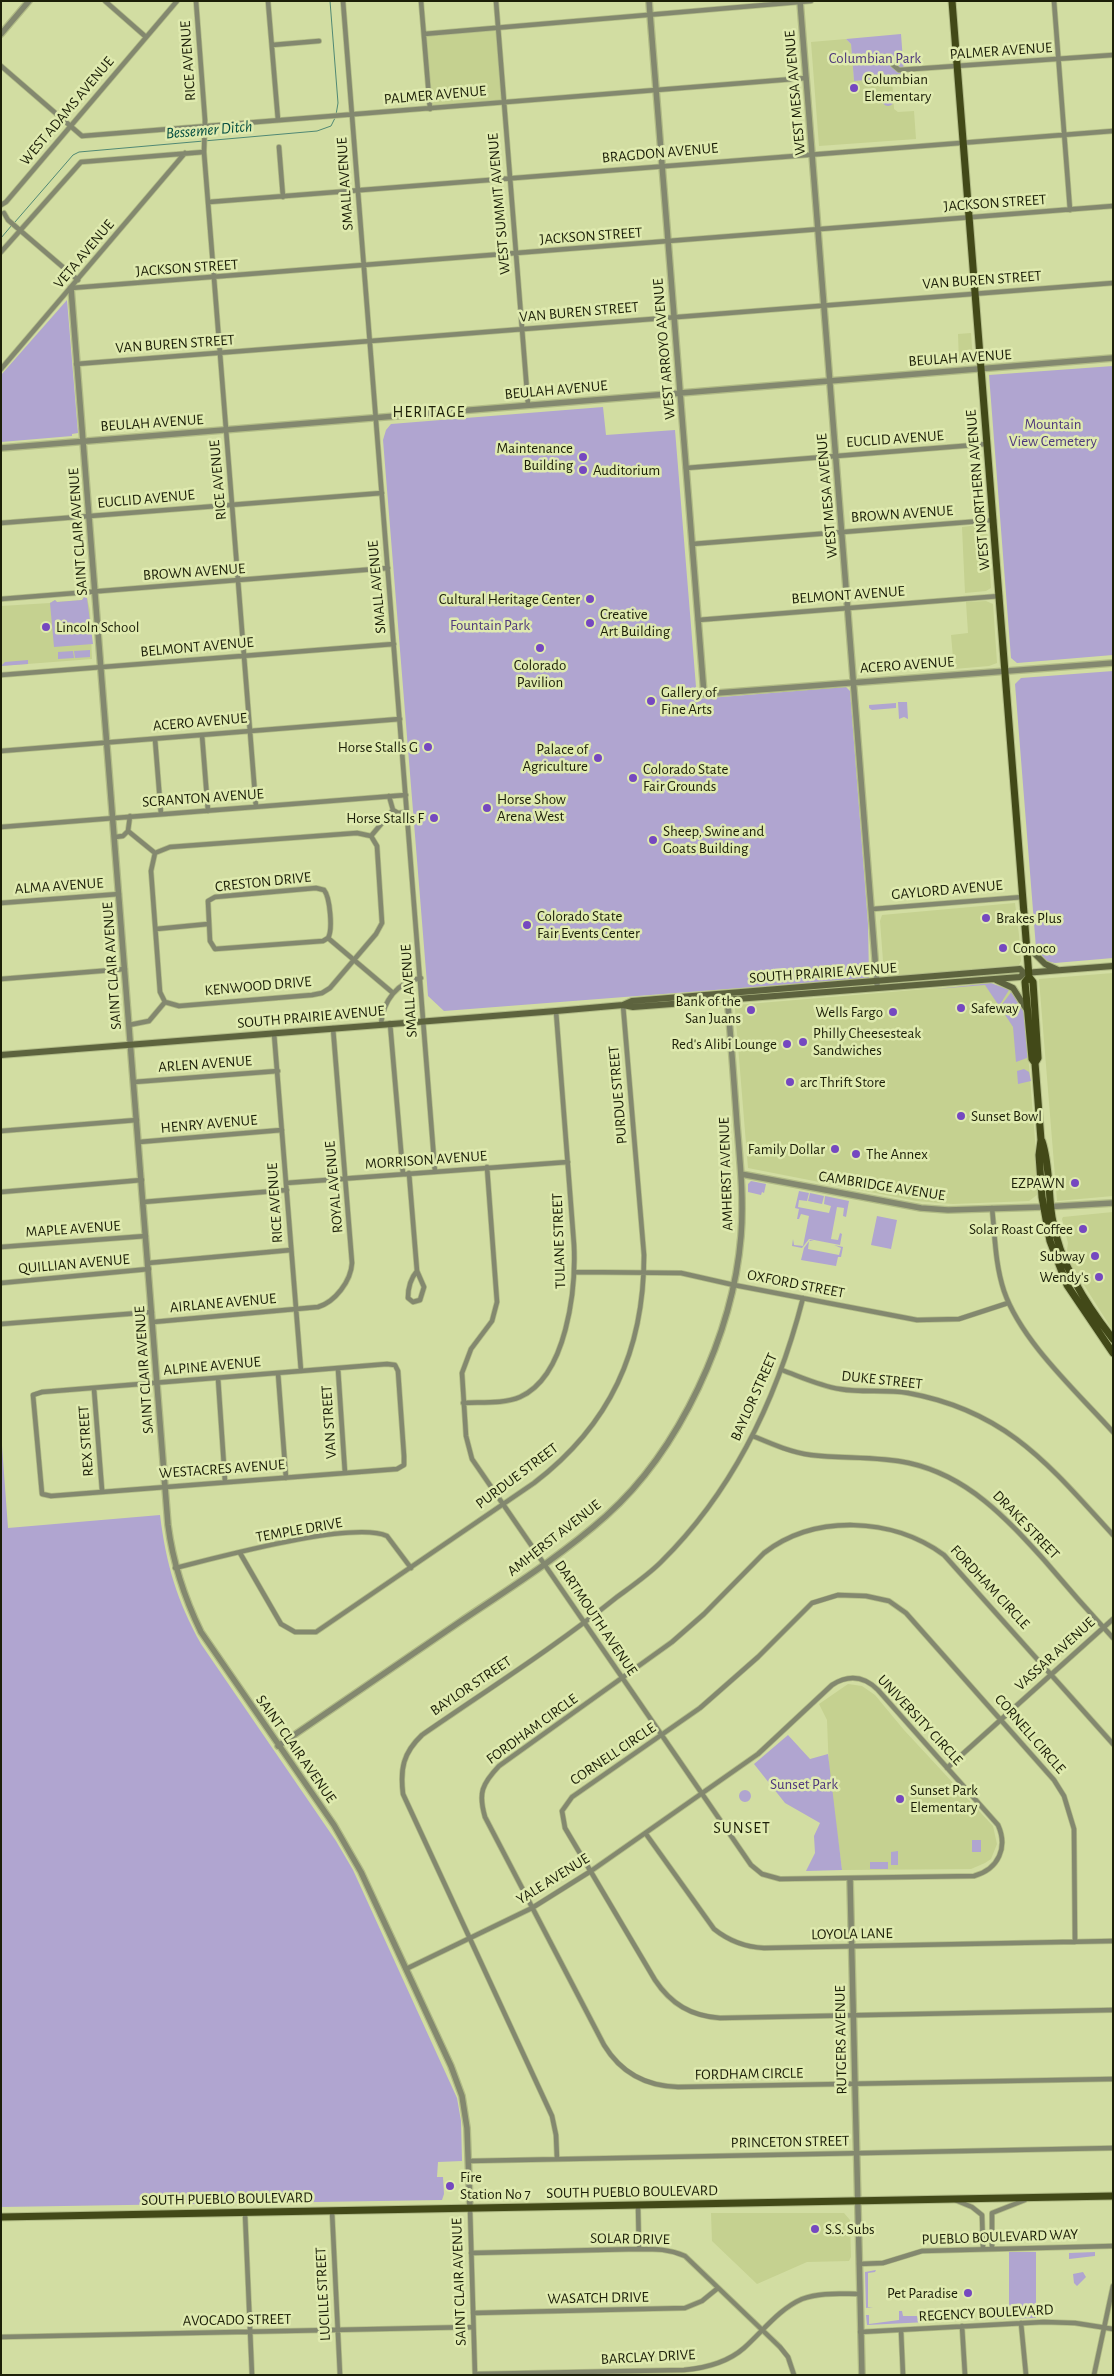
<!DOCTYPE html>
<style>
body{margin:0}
#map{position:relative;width:1114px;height:2376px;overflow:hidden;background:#d2dda2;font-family:"Alegreya Sans",sans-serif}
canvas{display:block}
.frame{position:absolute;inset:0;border:2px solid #1c1f08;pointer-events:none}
</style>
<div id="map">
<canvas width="1114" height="2376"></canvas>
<div class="frame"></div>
</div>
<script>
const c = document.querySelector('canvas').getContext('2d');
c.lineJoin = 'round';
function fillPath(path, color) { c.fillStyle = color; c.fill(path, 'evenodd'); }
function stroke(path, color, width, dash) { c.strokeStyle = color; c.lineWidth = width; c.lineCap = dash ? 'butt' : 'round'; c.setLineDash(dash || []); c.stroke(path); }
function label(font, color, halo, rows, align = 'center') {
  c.font = font + ' "Alegreya Sans",sans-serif'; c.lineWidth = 5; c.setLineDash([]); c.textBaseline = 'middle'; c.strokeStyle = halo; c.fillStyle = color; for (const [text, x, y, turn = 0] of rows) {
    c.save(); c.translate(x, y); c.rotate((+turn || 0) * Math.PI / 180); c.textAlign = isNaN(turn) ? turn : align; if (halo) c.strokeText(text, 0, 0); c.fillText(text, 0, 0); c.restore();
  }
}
fillPath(new Path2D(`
 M498,28L504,102L430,109L424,34Z
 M846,39L851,44L854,81L892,78L894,109L898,112L914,111L916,139L819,146L811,42Z
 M971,333L973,361L959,363L958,334Z
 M979,525L987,528L991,588L986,591L965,593L962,527Z
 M84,597L87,598L90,610L92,659L1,666V606L50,603L55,600L57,602L82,600Z
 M986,601L993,604L997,663L989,666L954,669L951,635L968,633L966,602Z
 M1015,903L1019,935L1021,961L1019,965L886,977L884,974L880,921L882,915Z
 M1113,973V1196L1057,1201L1039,979Z
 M986,984L1001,986L1013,992L1025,1017L1039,1189L1037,1195L1029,1201L953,1204L916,1201L748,1168L735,1009L736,1005Z
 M1113,1212V1331L1072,1266L1067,1250L1068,1243L1062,1219L1063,1217Z
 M848,1684L862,1686L875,1695L904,1730L993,1826L997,1844L991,1859L985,1863L971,1869L842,1870L829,1772L827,1720L819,1704Z
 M711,2213H844L850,2220L851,2257L849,2261L807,2262L757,2284L712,2241Z`), '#c5d190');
fillPath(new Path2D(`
 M901,34L904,74L892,75V78L854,81L851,44L846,39Z
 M882 100a6 6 0 1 1 12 0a6 6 0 1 1-12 0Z
 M67,300L78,433L72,434V436L1,442V375Z
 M1113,366V655L1017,663L1011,658L989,375Z
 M603,407L606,435L675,430L697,699L846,687L850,691L868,924L869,978L444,1011L428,996L383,440L386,430L391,424Z
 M84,597L87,598L93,644L54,647L50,603L55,600L57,602L82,600Z
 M90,650V657L75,658L74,651Z
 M73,651L74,658L58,659V652Z
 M28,660V664L1,666L5,662Z
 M1113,671V958L1055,963L1046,961L1036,948L1015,684L1021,678Z
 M898,702H907L908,719L904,717L899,719Z
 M896,703V708L872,710L869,708V705Z
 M991,983L1009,990L999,1006L985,985L936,989Z
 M1012,991L1024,1010L1028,1054L1027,1058L1016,1062L1013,1027L1000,1007Z
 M1024,1069L1029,1072L1031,1081L1018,1084L1017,1071Z
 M751,1181L766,1184L764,1193L762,1192L761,1195L748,1192V1184Z
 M799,1191L809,1193L807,1201L799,1200L798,1207L829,1213L831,1206L824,1204L825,1196L849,1201L846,1217L843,1216L844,1208L837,1207L831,1239L838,1240L840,1233L842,1234L840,1245L809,1239L802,1248L792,1246L793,1239L794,1245L803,1246L809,1216L801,1214L799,1219H797L799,1209L795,1208Z
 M810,1193L824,1196L822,1204L808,1201Z
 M877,1216L897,1220L891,1249L871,1245Z
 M810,1240L814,1241H809L808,1249L839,1255L841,1248L834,1245L843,1247L841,1257H838L836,1266L801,1260L804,1248Z
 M1,1432L8,1528L160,1515C166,1564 177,1601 201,1644L336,1841L353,1870L457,2098L461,2121L462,2161L438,2162L437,2177H443L444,2194L442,2200L1,2207Z
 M788,1735L810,1759L828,1754L842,1870L806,1871L815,1853L814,1836L820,1823L785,1803L754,1764Z
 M739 1796a6 6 0 1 1 12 0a6 6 0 1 1-12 0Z
 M972,1840H981V1852H972Z
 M898,1851V1865H891V1852Z
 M870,1862H888V1869H870Z
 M1009,2252H1036V2318L988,2319V2314L1009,2313Z
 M1069,2253L1095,2252V2256L1069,2259Z
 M876,2270L875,2272L868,2273V2307H873L866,2308L865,2272Z
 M1083,2272L1086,2277L1077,2286L1074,2283L1073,2274Z
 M899,2311H902L903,2316H917L918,2319H927V2322L867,2325L866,2315H869V2324L899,2320Z`), '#b0a5d0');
stroke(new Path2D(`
 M330,1L338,103L336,115
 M15,222L73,155L79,152L317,131L331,126L335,118
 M1,238L12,225`), '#508874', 1);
const minor = new Path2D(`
 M105,1L146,37
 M196,1L205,120L204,152L256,807
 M268,1L278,120
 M343,1L435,1172
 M421,1L430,109
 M496,1L528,404
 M1054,1L1070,210
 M424,34L811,1
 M272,45L319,41
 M893,65L899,70L1113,55
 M1,66L82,136L806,78
 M279,147L283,197
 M209,202L1113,131
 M1,205L6,202L177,1
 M4,213L8,220L78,280
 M1,252L81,162L204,152
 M71,288L1113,206
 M76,364L1113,283
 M1,369L185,153
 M686,468L987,444
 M1,523L382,493
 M692,544L994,520
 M1,599L388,568
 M698,620L1000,596
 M1,675L394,644
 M202,735L208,811
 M155,739L161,814
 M1,751L400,719
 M393,810L398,813L407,812
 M1,827L406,795
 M128,831L130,816
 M115,837L123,836L128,831L155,853L170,847L357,833L371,836
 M155,853L151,871L160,992L165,1002
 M1,903L119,894
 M873,909L1023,897
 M156,929L208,924
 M328,938L323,941L215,949L210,941L208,901L215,897L316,888L324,890C330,897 333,930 328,938L393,993
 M1,979L125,969
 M390,1023L403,1174
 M381,1024C383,1001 397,982 421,978
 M129,1025L149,1021L165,1002L179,1006L312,995L322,993L330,988L376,934L382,923L377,846L371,836L393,810L389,796
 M274,1033L301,1371
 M134,1082L278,1071
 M1,1131L137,1120
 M139,1142L282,1130
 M409,1173L417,1271L424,1287L420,1300L413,1302L408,1298C408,1289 411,1278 417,1271
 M286,1183L568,1162
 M1,1192L142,1180
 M143,1202L287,1190
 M992,1208C995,1236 995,1264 1004,1291C1021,1341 1077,1392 1113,1432
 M1,1247L146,1236
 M148,1263L291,1250
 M576,1272L681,1273L734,1285L917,1320L959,1319L1008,1303
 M1,1283L149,1269
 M153,1322L318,1307C335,1302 351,1281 352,1263L333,1028
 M1,1324L152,1312
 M387,1364L395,1365L398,1371L404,1456V1465L397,1469L51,1496L42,1494L33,1395L42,1392Z
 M338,1369L345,1473
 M782,1370C801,1377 820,1386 840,1389C862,1393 886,1389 908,1393C1007,1411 1049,1465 1113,1535
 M278,1373L286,1478
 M218,1378L225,1481
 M94,1389L102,1490
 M463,1403C481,1402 504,1404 520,1397C567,1376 576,1289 574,1245L556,1011
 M753,1436C772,1444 790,1452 811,1455C843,1459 876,1456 909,1463C968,1476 1006,1518 1045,1561C1067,1587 1090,1613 1113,1638
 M240,1553L281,1624L295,1632H316L534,1483C610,1425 644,1351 644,1255L623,1005
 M175,1568C216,1558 353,1520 387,1536L411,1568
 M1113,1744L944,1555C892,1517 815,1514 764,1553L704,1614L672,1642L499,1766C482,1784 478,1793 485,1817L604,2045C621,2073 645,2086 678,2087L1113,2079
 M947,1768L1113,1619
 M646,1834L714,1929C729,1941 744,1947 764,1948L1113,1941
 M1075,1942L1074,1829L1064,1796L1054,1780L906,1613L889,1601L866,1596L838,1595L812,1603L758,1657L700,1708L572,1797L562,1811L565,1828L655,1980C671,2004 691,2016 720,2018L1113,2010
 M406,1969L532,1908L591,1871L758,1754L832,1685C849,1674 864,1676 878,1690L998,1825C1008,1847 999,1869 974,1876L780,1879L762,1874L751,1865L472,1459L466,1436L462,1373L471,1349L492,1321L497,1302L487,1167
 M557,2159L556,2135L552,2116L403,1794C400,1769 403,1753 422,1735C487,1690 555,1647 617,1597C632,1586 648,1575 661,1562C734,1490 778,1396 803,1298
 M469,2161L1113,2148
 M955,2200L972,2207L982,2215L983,2248
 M638,2205L639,2249
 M470,2208L475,2375
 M332,2211L340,2375
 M245,2213L252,2375
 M992,2248V2213L1025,2200
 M471,2253L639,2249C656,2249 669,2249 685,2256L780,2347L788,2357L794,2375
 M859,2264L883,2263L922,2251L1113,2246
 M473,2313L685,2308L702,2301L718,2288
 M1021,2323L1026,2375
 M962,2326L965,2375
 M901,2330L903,2375
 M860,2332L1044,2322L1075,2323L1113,2329
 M1,2337L473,2327
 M475,2374L684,2370C706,2368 728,2362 744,2348C763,2331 779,2309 802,2299C820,2292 841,2294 859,2294
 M1094,2375L1113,2286`);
const tertiary = new Path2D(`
 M649,1L704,694L1113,663
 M800,1L877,984
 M1,34L29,1
 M71,288L168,1525C173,1564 184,1597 201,1632L334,1825L361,1872L451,2066L462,2096L467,2128L470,2208
 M1,448L1113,358
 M741,1174L921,1208L948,1210L1043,1207L1113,1203
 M278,1746C339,1704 400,1663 461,1621C510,1588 561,1556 606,1516C680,1450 733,1334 741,1236C744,1199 740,1162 737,1125C734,1082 731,1039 727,995
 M850,1879L862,2375`);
const secondary = new Path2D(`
 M1027,946L1045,964L1058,970
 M996,980L1013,988L1027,1010
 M623,1005L633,1007L1020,977L1024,973L1113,966
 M1,1055L556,1011L623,1005L632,1001L1020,969L1024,973`);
const primary = new Path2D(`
 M952,1L1029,977L1033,982L1038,1058L1035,1063
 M1029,977L1025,982L1032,1059L1035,1063L1041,1140L1039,1155L1042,1197L1050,1241L1067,1285L1113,1353
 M1042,1141C1050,1165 1048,1192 1052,1217C1059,1262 1085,1303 1113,1339
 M1,2217L1113,2196`);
stroke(minor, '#b1bb86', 6);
stroke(tertiary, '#b1bb86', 8);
stroke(secondary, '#b1bb86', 8);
stroke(primary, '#b1bb86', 9);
stroke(minor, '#83886f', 4.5);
stroke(tertiary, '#83886f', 5.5);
stroke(secondary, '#5d633e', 6);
stroke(primary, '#424918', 7);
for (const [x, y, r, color] of [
 [854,88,5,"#7548c0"],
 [583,457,5,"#7548c0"],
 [583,470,5,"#7548c0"],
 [590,599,5,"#7548c0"],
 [590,623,5,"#7548c0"],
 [46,627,5,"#7548c0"],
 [540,648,5,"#7548c0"],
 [651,701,5,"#7548c0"],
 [428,747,5,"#7548c0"],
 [598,758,5,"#7548c0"],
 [633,778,5,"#7548c0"],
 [487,808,5,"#7548c0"],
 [434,818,5,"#7548c0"],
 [653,840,5,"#7548c0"],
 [986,918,5,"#7548c0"],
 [527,925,5,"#7548c0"],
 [1003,948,5,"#7548c0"],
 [961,1008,5,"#7548c0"],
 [751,1010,5,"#7548c0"],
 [893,1012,5,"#7548c0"],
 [803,1042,5,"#7548c0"],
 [787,1044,5,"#7548c0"],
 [790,1082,5,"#7548c0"],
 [961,1116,5,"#7548c0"],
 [835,1149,5,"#7548c0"],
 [856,1154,5,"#7548c0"],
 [1075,1183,5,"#7548c0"],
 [1083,1229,5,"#7548c0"],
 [1095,1256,5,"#7548c0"],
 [1099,1277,5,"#7548c0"],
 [900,1799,5,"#7548c0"],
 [450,2186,5,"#7548c0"],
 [815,2229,5,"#7548c0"],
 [968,2293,5,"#7548c0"]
]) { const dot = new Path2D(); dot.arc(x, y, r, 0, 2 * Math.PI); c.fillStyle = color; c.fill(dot); stroke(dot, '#dfeaaf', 2); }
label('15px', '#1c1f08', '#dfeaaf', [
 ["PALMER AVENUE",1001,51,-4],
 ["RICE AVENUE",188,61,-94],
 ["WEST MESA AVENUE",795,93,-95],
 ["PALMER AVENUE",435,95,-5],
 ["WEST ADAMS AVENUE",67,111,-50],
 ["BRAGDON AVENUE",660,153,-5],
 ["SMALL AVENUE",345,184,-94],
 ["JACKSON STREET",995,203,-4],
 ["WEST SUMMIT AVENUE",499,204,-95],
 ["JACKSON STREET",591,236,-4],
 ["VETA AVENUE",84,254,-50],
 ["JACKSON STREET",187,268,-4],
 ["VAN BUREN STREET",982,280,-4],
 ["VAN BUREN STREET",579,312,-5],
 ["VAN BUREN STREET",175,344,-4],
 ["WEST ARROYO AVENUE",664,349,-95],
 ["BEULAH AVENUE",960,358,-4],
 ["BEULAH AVENUE",556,390,-5],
 ["BEULAH AVENUE",152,423,-4],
 ["EUCLID AVENUE",895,439,-4],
 ["RICE AVENUE",218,480,-95],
 ["WEST NORTHERN AVENUE",978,490,-95],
 ["WEST MESA AVENUE",827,496,-95],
 ["EUCLID AVENUE",146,499,-5],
 ["BROWN AVENUE",902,514,-4],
 ["SAINT CLAIR AVENUE",78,532,-94],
 ["BROWN AVENUE",194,572,-4],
 ["SMALL AVENUE",377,587,-95],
 ["BELMONT AVENUE",848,595,-4],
 ["BELMONT AVENUE",197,647,-5],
 ["ACERO AVENUE",907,665,-4],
 ["ACERO AVENUE",200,722,-5],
 ["SCRANTON AVENUE",203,798,-4],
 ["CRESTON DRIVE",263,882,-6],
 ["ALMA AVENUE",59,886,-4],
 ["GAYLORD AVENUE",947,890,-5],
 ["SAINT CLAIR AVENUE",112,966,-94],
 ["SOUTH PRAIRIE AVENUE",823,973,-4],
 ["KENWOOD DRIVE",258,986,-5],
 ["SMALL AVENUE",409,991,-94],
 ["SOUTH PRAIRIE AVENUE",311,1017,-5],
 ["ARLEN AVENUE",205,1064,-4],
 ["PURDUE STREET",618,1095,-95],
 ["HENRY AVENUE",209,1124,-5],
 ["MORRISON AVENUE",426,1160,-4],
 ["AMHERST AVENUE",726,1174,-92],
 ["CAMBRIDGE AVENUE",882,1186,9],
 ["ROYAL AVENUE",334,1187,-95],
 ["RICE AVENUE",275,1203,-94],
 ["MAPLE AVENUE",73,1229,-4],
 ["TULANE STREET",559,1241,-92],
 ["QUILLIAN AVENUE",74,1264,-5],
 ["OXFORD STREET",796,1284,11],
 ["AIRLANE AVENUE",223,1303,-5],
 ["ALPINE AVENUE",212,1366,-5],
 ["SAINT CLAIR AVENUE",144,1370,-94],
 ["DUKE STREET",882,1380,6],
 ["BAYLOR STREET",754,1397,-66],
 ["VAN STREET",329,1422,-94],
 ["REX STREET",86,1441,-94],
 ["WESTACRES AVENUE",222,1469,-4],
 ["PURDUE STREET",517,1476,-37],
 ["DRAKE STREET",1026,1525,46],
 ["TEMPLE DRIVE",299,1530,-10],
 ["AMHERST AVENUE",554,1538,-38],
 ["FORDHAM CIRCLE",990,1587,47],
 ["DARTMOUTH AVENUE",596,1618,56],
 ["VASSAR AVENUE",1055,1654,-42],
 ["BAYLOR STREET",471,1686,-34],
 ["UNIVERSITY CIRCLE",920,1720,47],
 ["FORDHAM CIRCLE",532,1729,-36],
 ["CORNELL CIRCLE",1030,1734,49],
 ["SAINT CLAIR AVENUE",296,1749,55],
 ["CORNELL CIRCLE",613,1754,-34],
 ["YALE AVENUE",553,1879,-32],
 ["LOYOLA LANE",852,1934,-1],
 ["RUTGERS AVENUE",841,2040,-91],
 ["FORDHAM CIRCLE",749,2074,-1],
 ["PRINCETON STREET",790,2142,-1],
 ["SOUTH PUEBLO BOULEVARD",632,2192,-1],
 ["SOUTH PUEBLO BOULEVARD",227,2199,-1],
 ["PUEBLO BOULEVARD WAY",1000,2237,-2],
 ["SOLAR DRIVE",630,2239,1],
 ["SAINT CLAIR AVENUE",459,2282,-92],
 ["LUCILLE STREET",323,2294,-93],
 ["WASATCH DRIVE",598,2298,-1],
 ["REGENCY BOULEVARD",986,2313,-3],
 ["AVOCADO STREET",237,2320,-1],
 ["BARCLAY DRIVE",648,2357,-3]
]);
label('15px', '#4e377c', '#dfeaaf', [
 ["Columbian Park",875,58],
 ["Mountain",1053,424],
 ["View Cemetery",1053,441],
 ["Fountain Park",490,625],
 ["Sunset Park",804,1784]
]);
label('15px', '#1c1f08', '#dfeaaf', [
 ["Columbian",864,79],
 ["Elementary",864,96],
 ["Maintenance",573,448,"right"],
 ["Building",573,465,"right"],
 ["Auditorium",593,470],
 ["Cultural Heritage Center",580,599,"right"],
 ["Creative",600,614],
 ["Art Building",600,631],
 ["Lincoln School",56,627],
 ["Colorado",540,665,"center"],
 ["Pavilion",540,682,"center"],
 ["Gallery of",661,692],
 ["Fine Arts",661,709],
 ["Horse Stalls G",418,747,"right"],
 ["Palace of",588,749,"right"],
 ["Agriculture",588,766,"right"],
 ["Colorado State",643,769],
 ["Fair Grounds",643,786],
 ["Horse Show",497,799],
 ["Arena West",497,816],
 ["Horse Stalls F",424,818,"right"],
 ["Sheep, Swine and",663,831],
 ["Goats Building",663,848],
 ["Colorado State",537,916],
 ["Fair Events Center",537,933],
 ["Brakes Plus",996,918],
 ["Conoco",1013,948],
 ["Bank of the",741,1001,"right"],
 ["San Juans",741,1018,"right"],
 ["Safeway",971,1008],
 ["Wells Fargo",883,1012,"right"],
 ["Philly Cheesesteak",813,1033],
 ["Sandwiches",813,1050],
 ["Red's Alibi Lounge",777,1044,"right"],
 ["arc Thrift Store",800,1082],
 ["Sunset Bowl",971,1116],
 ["Family Dollar",825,1149,"right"],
 ["The Annex",866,1154],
 ["EZPAWN",1065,1183,"right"],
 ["Solar Roast Coffee",1073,1229,"right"],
 ["Subway",1085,1256,"right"],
 ["Wendy's",1089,1277,"right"],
 ["Sunset Park",910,1790],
 ["Elementary",910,1807],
 ["Fire",460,2177],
 ["Station No 7",460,2194],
 ["S.S. Subs",825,2229],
 ["Pet Paradise",958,2293,"right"]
], 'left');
label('italic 16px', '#014b3f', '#dfeaaf', [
 ["Bessemer Ditch",209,130,-5]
]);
c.letterSpacing = '1px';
label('16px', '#1c1f08', '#dfeaaf', [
 ["HERITAGE",429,412],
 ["SUNSET",742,1828]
]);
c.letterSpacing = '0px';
</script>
